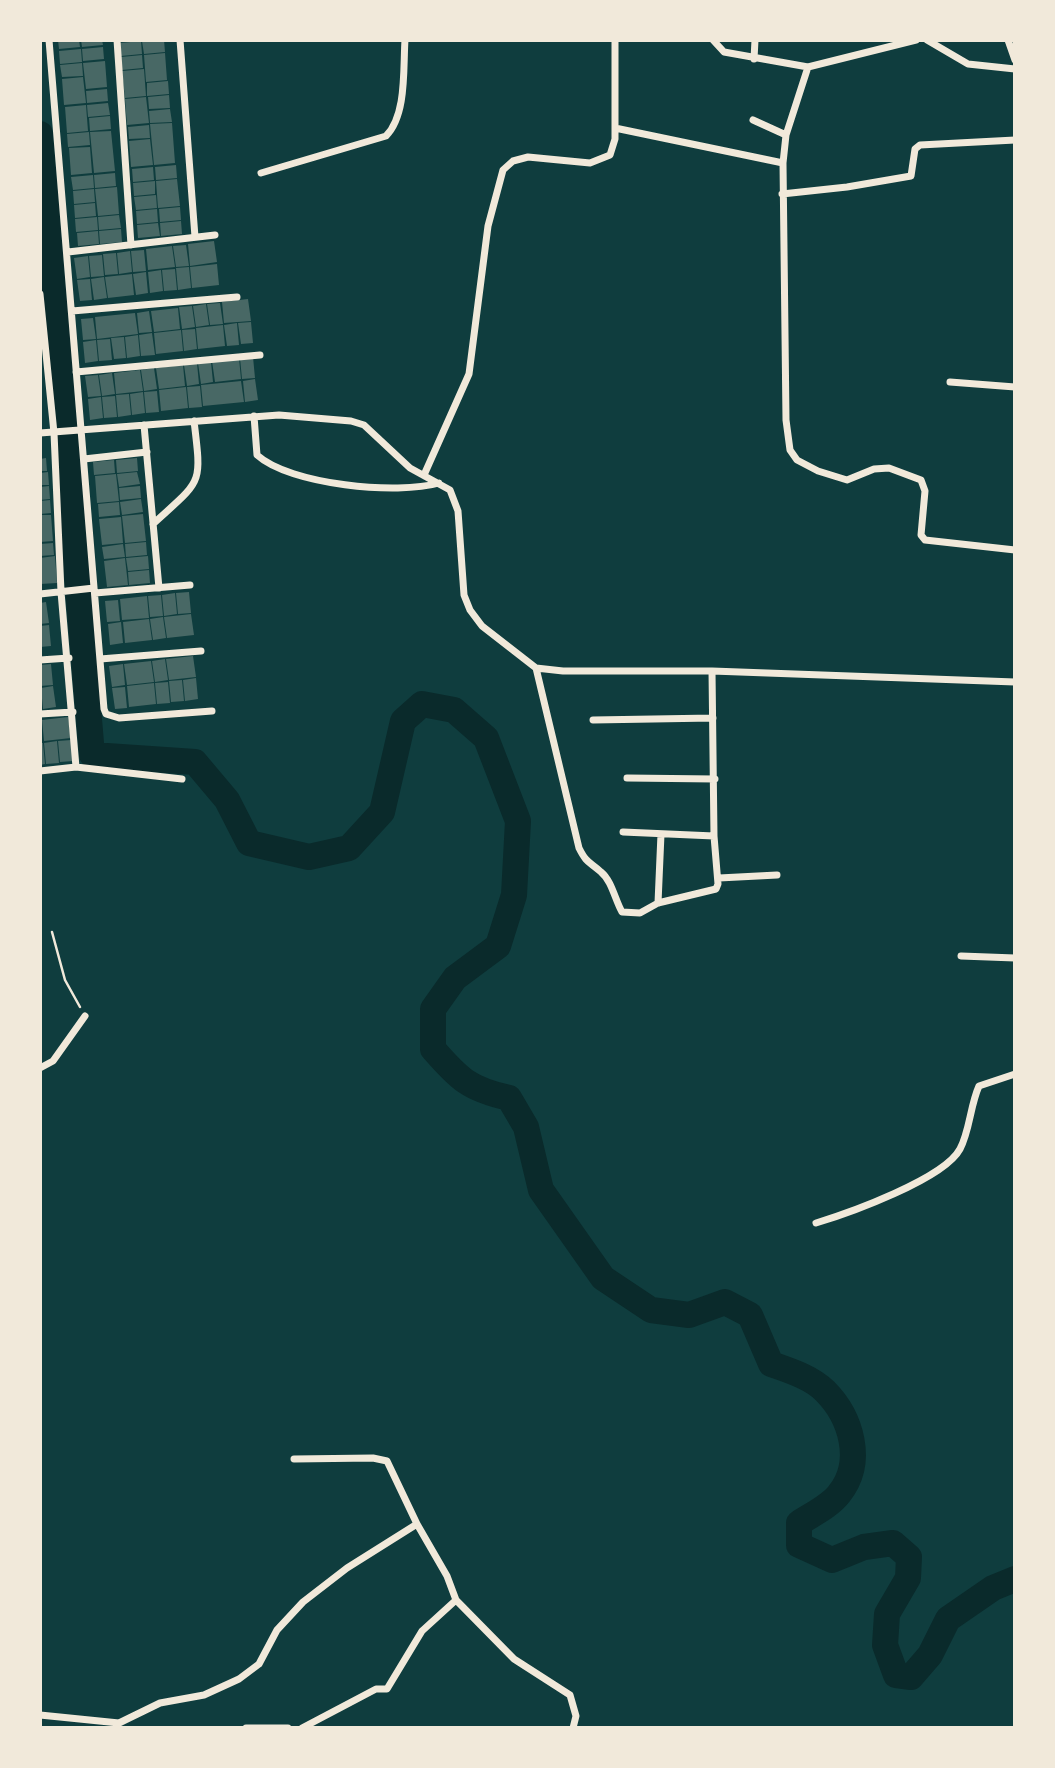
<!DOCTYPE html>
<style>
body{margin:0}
#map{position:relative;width:1055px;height:1768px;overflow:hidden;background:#0f3d3e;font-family:Helvetica,sans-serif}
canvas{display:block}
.frame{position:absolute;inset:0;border:42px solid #f1e9da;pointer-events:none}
</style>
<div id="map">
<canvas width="1055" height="1768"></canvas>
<div class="frame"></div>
</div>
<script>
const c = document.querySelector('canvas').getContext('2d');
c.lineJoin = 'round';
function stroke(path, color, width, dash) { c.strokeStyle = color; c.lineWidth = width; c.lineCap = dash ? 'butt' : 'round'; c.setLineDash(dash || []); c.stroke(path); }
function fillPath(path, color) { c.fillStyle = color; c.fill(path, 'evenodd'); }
stroke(new Path2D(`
 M40,134L92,755L195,762L227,800L249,843L309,857L349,848L382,812L403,721L422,704L454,710L486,738L518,821L514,895L498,946L455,978L433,1009V1049C459,1079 469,1089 509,1098L526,1127L541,1190L603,1278L651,1310L689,1315L725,1302L750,1315L771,1364C788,1370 811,1377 825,1391C851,1417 865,1462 839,1494C830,1506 811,1515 799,1523V1545L832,1560L864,1547L893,1543L909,1557L908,1578L887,1614L885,1645L896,1675L911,1677L930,1655L948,1619L993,1588L1015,1579`), '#0a2a2b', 26);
fillPath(new Path2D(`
 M58,40H79L80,47L59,49Z
 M81,40H102L103,45L82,47Z
 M164,40L165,52L144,54L142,41Z
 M141,41L142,54L121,56L120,43Z
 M103,47L104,59L83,61L82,49Z
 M81,49L82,62L60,64L59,51Z
 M165,53L167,80L146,82L144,55Z
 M142,55L143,68L122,70L121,57Z
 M105,61L107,87L86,89L83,63Z
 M82,63L83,76L62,77L60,65Z
 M144,69L146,96L125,98L122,71Z
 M83,77L86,103L64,105L62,79Z
 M168,81L169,94L147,96V83Z
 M107,89L108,101L87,103L86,91Z
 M169,95L170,108L149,109L148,97Z
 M146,97L149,123L127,125L125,99Z
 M108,103L110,115L88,117L87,105Z
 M86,105L88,131L67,133L65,107Z
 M170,109L172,122L150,123L149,111Z
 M110,116L111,129L90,131L89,118Z
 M172,123L175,163L154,165L150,124Z
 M149,125L150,138L129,139L128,127Z
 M111,131L115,171L94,173L90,132Z
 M89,132L90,145L68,147L67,134Z
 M150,139L153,165L131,167L129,141Z
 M90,147L92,173L71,175L69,148Z
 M176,165L177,178L156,180L155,167Z
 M153,167L154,180L133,182L132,169Z
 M115,173L116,186L95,188L94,175Z
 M93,175L94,188L73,190L71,177Z
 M177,179L180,206L158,208L156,181Z
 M155,181V194L134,196L133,183Z
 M117,187L119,214L98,216L95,189Z
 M94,189L95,202L74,204L73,191Z
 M156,195L157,208L136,210L134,197Z
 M95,203L96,216L75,218L74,205Z
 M180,207L181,220L160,222L159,209Z
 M157,209L158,222L137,224L136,211Z
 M119,215L121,228L99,230L98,217Z
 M97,217L98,230L76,232L75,219Z
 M181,221L182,234L161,236L160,223Z
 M158,223L160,236L138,238L137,225Z
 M121,229L122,242L100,244L99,231Z
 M98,231L99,244L78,246L77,233Z
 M214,241L217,262L190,266L188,244Z
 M186,245L189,266L176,267L173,246Z
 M172,246L175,267L148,270L146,249Z
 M144,250L146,271L133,272L131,251Z
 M130,251L132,272L119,274L117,253Z
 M116,253L118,274L105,275L103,254Z
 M102,255L104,276L91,277L89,256Z
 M88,256L90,277L77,279L74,258Z
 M217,264L219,285L192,288L190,267Z
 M189,267L191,288L178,290L176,268Z
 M175,269L177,290L164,291L162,270Z
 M161,270L163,291L150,293L148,272Z
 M146,272L148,293L136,295L133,274Z
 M132,274L134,295L108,298L105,277Z
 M104,277L107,298L94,300L91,279Z
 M90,279L92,300L80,301L77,280Z
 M248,299L251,321L224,323L222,302Z
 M220,303L223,324L210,325L207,304Z
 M206,304L209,325L196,327L193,306Z
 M192,306L195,327L182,329L179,307Z
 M178,308L180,329L154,332L151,311Z
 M149,311L152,332L139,333L137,313Z
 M135,313L138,334L97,339L95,317Z
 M93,318L96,339L83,340L81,319Z
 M251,322L253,343L241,344L238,323Z
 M237,323L239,345L227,346L224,325Z
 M223,325L225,346L198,349L196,328Z
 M195,329L197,349L184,351L182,330Z
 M181,330L183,351L156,354L154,333Z
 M152,333L155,355L141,356L139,335Z
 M138,335L140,356L127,358L125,337Z
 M124,337L126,358L114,359L111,338Z
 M110,339L112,360L99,361L97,340Z
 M96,340L98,361L85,363L83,342Z
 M253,357L255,378L242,379L240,358Z
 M239,358L241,379L215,382L212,361Z
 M211,362L213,382L201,384L198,363Z
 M197,363L199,384L187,386L184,365Z
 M183,365L185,386L159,389L156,368Z
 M154,368L157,389L144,391L141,370Z
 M140,370L143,391L116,394L114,373Z
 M112,373L115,394L102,396L99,375Z
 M98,375L101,396L88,397L85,376Z
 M255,379L258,400L245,402L243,381Z
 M241,381L244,402L203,406L201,385Z
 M200,386L202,407L189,408L187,387Z
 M186,387L188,408L161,411L159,390Z
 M157,391L159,412L146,413L144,392Z
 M143,392L145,413L132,415L130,394Z
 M129,394L131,415L118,417L116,395Z
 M115,396L117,417L104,418L102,397Z
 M101,397L103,418L90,420L88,399Z
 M46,458L47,471H40V459Z
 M137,458L138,471L117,473L116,460Z
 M114,460L115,473L94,475L93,462Z
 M48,472L49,485H40V473Z
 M137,472L140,484L119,487L117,474Z
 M116,474L119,501L97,503L95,476Z
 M49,486L50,499L40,500V487Z
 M140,486L141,498L120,500L119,488Z
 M141,499L143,512L122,515L120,502Z
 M50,500L51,513L40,514V501Z
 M119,502L120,515L99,517L98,504Z
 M143,514L146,541L125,543L122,516Z
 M40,515H51L53,541L40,542Z
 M121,517L123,543L102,545L99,519Z
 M146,542L147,555L126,557L125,544Z
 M53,543L54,555L40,556V544Z
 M123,544L125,557L104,559L102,547Z
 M55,556L57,583L40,584V558Z
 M148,556L149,569L128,571L126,558Z
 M125,558L128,585L107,587L104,561Z
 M149,570L150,583L129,585L128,572Z
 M189,592L191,613L178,614L176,593Z
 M175,593L177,614L164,616L162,595Z
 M161,595L163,616L150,617L148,596Z
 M147,596L149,618L122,620L120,599Z
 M118,600L120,621L107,622L105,601Z
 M46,602L49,623L40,624V603Z
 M191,614L194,635L167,638L164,617Z
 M163,617L166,638L153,640L150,619Z
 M149,619L152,640L125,643L123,622Z
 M121,622L123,643L110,645L108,624Z
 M49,625L51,646L40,647V626Z
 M193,656L196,677L169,680L166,659Z
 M165,659L168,680L155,682L152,661Z
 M151,661L154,682L127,685L124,664Z
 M51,664L53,685L40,686V665Z
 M123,664L125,685L112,687L109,666Z
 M196,678L198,699L185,701L183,680Z
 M182,680L184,701L171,702L169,681Z
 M168,682L170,703L157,704L155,683Z
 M154,683L156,704L129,707L127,686Z
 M53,686L56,707L43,709L41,688Z
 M125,687L127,708L115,709L112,688Z
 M68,717L71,738L44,741L42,720Z
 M71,740L73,761L60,762L58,741Z
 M57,741L59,763L46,764L44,743Z
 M40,743H43L45,764L40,765Z`), '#486865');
stroke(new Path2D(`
 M52,932L65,980L80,1007`), '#f1e9da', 2.5);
stroke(new Path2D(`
 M49,40L104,709L106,714L119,718L212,711
 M117,40L131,245
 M180,40L195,237
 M713,40L724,52L808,67L786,135L783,163L786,420L790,450L797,460L818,471L847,480L874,469L889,468L921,480L925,491L921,535L925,540L1015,550
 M927,40L968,64L1015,69
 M1008,40L1015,60
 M754,59L755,40
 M808,67L916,40
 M753,120L786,135
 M615,128L783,163
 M261,173L386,136C407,115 403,68 405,40
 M782,194L847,187L911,176L915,149L920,145L1015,140
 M68,252L215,235
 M40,294L54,433L61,592L76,767
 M72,311L237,297
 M76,372L260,355
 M950,382L1015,387
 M254,416L257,455C290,485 398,495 439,483
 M144,425L159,588
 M40,433L279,415L351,421L364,425L410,468L450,490L458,511L464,595L470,610L482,626L536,668L563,671H712L1015,682
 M84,459L147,452
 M424,475L469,374L488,226L503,170L513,161L528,157L590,163L610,155L615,139V40
 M153,524C202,479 202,487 194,421
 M95,593L190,585
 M40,594L94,588
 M100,659L201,651
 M40,660L69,658
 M536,668L579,848C587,864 589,861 601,872C612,881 615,900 622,912L640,913L658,903L716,889L718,884L714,836L712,671
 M40,714L73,712
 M593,720L713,718
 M40,771L76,767L182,779
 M627,778L715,779
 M623,832L714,836
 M719,878L777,875
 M658,903L661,834
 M961,956L1015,958
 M40,1068L53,1061L85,1016
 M816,1223C849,1213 944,1179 960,1149C970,1130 970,1106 979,1086L1015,1074
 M294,1459L373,1458L387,1461L417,1524L447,1576L456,1600L514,1659L570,1695L576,1716L573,1728
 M40,1715L119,1723L160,1703L204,1695L239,1679L259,1664L277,1630L303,1602L347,1568L417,1524
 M246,1728H288
 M302,1728L376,1689H387L422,1631L456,1600`), '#f1e9da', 7);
</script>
